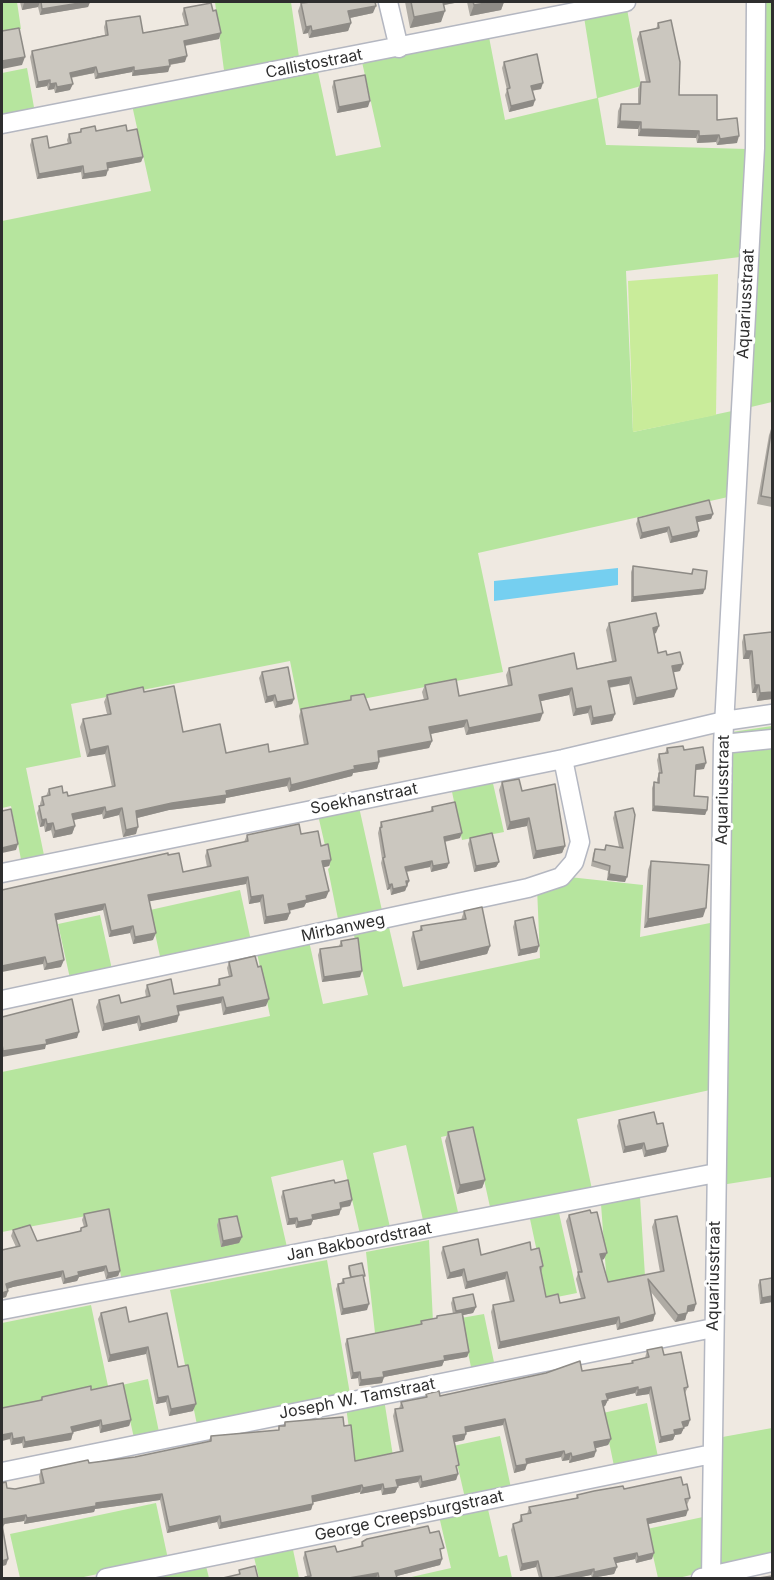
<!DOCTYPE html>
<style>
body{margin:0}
#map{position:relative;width:774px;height:1580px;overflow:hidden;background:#efe9e1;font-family:Inter,sans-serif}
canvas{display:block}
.frame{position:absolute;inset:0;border:3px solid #2e2e2e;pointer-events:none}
</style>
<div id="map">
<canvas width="774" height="1580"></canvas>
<div class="frame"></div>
</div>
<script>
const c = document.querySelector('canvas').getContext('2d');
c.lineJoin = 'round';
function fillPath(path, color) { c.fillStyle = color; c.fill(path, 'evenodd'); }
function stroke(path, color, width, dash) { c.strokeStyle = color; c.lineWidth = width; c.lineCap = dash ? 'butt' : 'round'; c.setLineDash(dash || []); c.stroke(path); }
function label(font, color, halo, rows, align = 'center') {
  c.font = font + ' Inter,sans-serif'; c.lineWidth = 6; c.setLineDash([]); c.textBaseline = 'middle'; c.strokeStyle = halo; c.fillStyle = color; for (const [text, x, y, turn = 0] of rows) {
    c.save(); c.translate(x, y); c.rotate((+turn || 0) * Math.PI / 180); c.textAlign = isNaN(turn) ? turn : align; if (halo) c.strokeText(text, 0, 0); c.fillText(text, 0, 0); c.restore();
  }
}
fillPath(new Path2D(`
 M2,2H17L21,29L2,33Z
 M215,2H291L300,64L225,78Z
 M761,2H772V402L751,407L763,148Z
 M627,9L641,86L598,98L606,145L747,149L740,257L626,271L633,432L732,411L728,497L478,553L503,672L300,711L290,661L71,704L81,757L26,768L45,860L22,865L11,806L2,808V221L151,191L132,105L318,72L336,156L381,147L362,62L489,37L505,120L597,98L584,17Z
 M27,68L35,113L2,119V73Z
 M772,726V1177L721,1185L732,732Z
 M492,779L504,832L462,840L451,787Z
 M359,807L383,915L339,924L328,869L330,867L318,815Z
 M569,877L643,885L640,937L715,922L710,1090L577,1119L593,1194L492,1216L473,1130L441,1137L460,1221L425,1229L406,1145L373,1153L392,1236L362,1243L343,1160L271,1177L289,1256L124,1290L107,1212L2,1232V1072L270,1016L257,953L309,941L323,1004L368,995L353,931L388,923L403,987L540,958L537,888Z
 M240,890L251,941L161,961L150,910Z
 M100,915L113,974L71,983L58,924Z
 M640,1197L645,1276L607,1286L601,1204Z
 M559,1213L577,1293L547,1299L530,1219Z
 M429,1240L433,1322L375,1333L366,1252Z
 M327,1260L350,1394L197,1425L170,1290Z
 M91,1305L108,1386L2,1408V1323Z
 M484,1314L495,1367L472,1372L461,1318Z
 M148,1379L159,1432L134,1438L122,1385Z
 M384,1399L393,1456L354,1464L346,1407Z
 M647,1403L658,1457L614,1466L603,1413Z
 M772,1428V1554L723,1566L719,1564L717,1438Z
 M500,1436L511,1488L465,1498L453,1446Z
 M156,1503L168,1559L79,1578H20L10,1534Z
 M487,1505L499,1557L507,1555L512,1578H407L451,1568L439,1516Z
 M703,1517L704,1563L700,1573L678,1578H658L647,1529Z
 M292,1545L299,1578H259L253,1553Z
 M205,1562L209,1578H130Z`), '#b6e59e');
fillPath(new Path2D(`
 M718,274L716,415L633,432L628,281Z`), '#c9ec9a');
fillPath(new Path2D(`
 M618,568V585L494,601V581Z`), '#75cff0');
const street = new Path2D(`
 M388,2L399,48
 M2,124L626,2
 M723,744L772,739
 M2,873L563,759L724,721L772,714
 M2,1000L528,888L561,877L574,862L580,842L563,759
 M2,1310L716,1173
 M2,1472L713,1328
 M106,1578L712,1454
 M701,1578L772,1562
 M711,1578L723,744L755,148L756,2`);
stroke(street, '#b4b7c1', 21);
stroke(street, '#fff', 18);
fillPath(new Path2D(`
 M20,2H90L88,7L40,15L38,7L22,10Z
 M405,2H460L444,5L441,22L410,28Z
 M467,2H504L501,10L470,16Z
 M301,3L373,13L350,18L351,23L348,31L309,38L308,33L303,34L298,11Z
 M184,8L219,39L185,46V62L170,65L168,72L132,76V72L95,79L94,73L71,78L70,90L55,93L54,89L48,90L47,86L36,88L30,57L32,51L105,35L104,27L106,21L143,33L185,25L182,14Z
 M658,23L679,95L717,120L737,143L717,145L716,142L697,143L696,138L638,136V129L617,128L618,111L621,104H638V89L641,82H646L637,39L640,32L656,29Z
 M504,62L541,89L532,91L535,100L533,106L509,112L505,95L507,90L502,68Z
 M334,81L368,107L337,113L332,87Z
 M81,129L96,131H127L143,157L141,162L108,168L106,176L82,179L81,172L37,179L30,145L32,139L49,148L68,144L67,140L69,134L79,133Z
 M772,427V507L757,504L769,435Z
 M713,514L711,519L697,522L699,531L697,537L670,543L667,532L640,539L636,524L638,518Z
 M633,566L691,574L693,569L703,594L631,602V572Z
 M609,623L656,633L654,634L658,653L667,655L680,671L674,672V697L633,705L629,684L609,688L615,714L612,721L591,725L588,713L573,716L569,695L541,701L540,721L466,735L464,727L430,734L432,741L429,748L379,758V762L377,769L353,773L352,776L289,792L287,786L226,798L225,803L169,810L137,818L136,834L123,837L119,815L103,819L102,814L73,820L75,826L72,834L53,838L51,830L45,832L44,826L40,827L37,813L40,805V804L42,797L46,796L49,789L63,793L68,796L112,787L105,754L87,757L80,727L83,719L107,714L104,702L107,695L144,692L183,732L226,753L269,752L304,745L299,716L301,709L350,700L351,696L370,710L424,700L422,692L425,685L459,696L508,686L506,675L509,668L577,669L612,661L606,630Z
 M772,632V699L757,701L756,693H752L749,659H743L742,642L744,635Z
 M262,672L294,699L292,704L275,708L273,701L265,703L259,678Z
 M667,748L684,750L704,769L696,770L694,796L707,810L705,815L652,811V788L654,782L657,783V779L659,773L657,760L659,754L665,753Z
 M502,782L522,791L565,846L562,853L533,859L527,826L507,830L499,790Z
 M432,807L460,838L445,842L447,868L431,872L430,867L407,872L409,881L405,891L391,895L390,889L387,890L381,863L382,859L378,833L381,822L430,812Z
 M633,808L625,882L607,880L608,871L591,866L593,854L595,849L604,850L606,845L619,847L613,818L615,812Z
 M301,834L321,846L331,860L329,866L324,867L326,898L306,903L304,907L289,911L290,913L287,920L264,924L260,902L249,904L246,884L149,901L153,940L133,944L130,933L109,937L103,910L56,920L61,967L44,970L43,964L2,890L168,855L183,872L207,867L205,856L207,850L244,842L247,835Z
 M470,838L499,862L496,867L474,872L468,844Z
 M651,861L703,917L644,928L648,870Z
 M464,911L490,946L487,954L417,970L411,939L413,932L419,931L421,926L461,920Z
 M515,921L537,952L518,956L513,927Z
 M341,941L360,977L322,982L318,955L320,949L339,946Z
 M229,962L266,1006L223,1015L221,1003L178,1012L177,1022L139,1031L137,1023L102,1031L96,1007L99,1000L121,1003L146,997L145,991L147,985L174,994L217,986L219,979L229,977L227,968Z
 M619,1120L657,1124L666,1152L644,1157L642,1149L623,1153L617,1126Z
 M448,1132L485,1180L482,1188L457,1194L445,1141Z
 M335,1183L352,1200L350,1206L341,1208L339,1215L313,1220L311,1225L296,1228L295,1224L287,1225L281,1197L283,1191Z
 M84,1214L120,1271L118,1276L106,1279L104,1271L79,1277L77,1281L63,1284L61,1277L13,1287L7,1289L8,1291L6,1297L2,1298V1250L16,1247L11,1236L13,1230L37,1241L79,1232L81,1228L84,1227L82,1220Z
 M569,1215L604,1259L602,1260L608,1282L660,1272L652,1227L655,1220L694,1311L687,1312L685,1320L675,1322L651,1292L655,1314L653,1321L617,1330L616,1324L498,1349L491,1312L493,1305L510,1302L505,1279L465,1289L462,1276L447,1279L441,1253L443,1247L481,1255L531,1250L543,1266L541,1272L546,1297L560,1303L581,1299L576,1279L578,1273L566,1221Z
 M219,1219L242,1237L239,1243L221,1247L217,1225Z
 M349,1266L364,1278L367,1310L341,1315L336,1289L338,1284L341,1283L343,1279L350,1278L348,1268Z
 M772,1278V1302L760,1304L758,1285L760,1280Z
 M453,1298L476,1307L473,1313L463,1315L469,1352L467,1357L444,1361L442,1366L384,1377L382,1383L359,1386L358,1378L351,1379L345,1344L347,1339L420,1325L421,1321L436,1319L437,1316L453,1314L451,1303Z
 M101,1313L129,1322L178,1367L193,1411L169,1416L166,1402L156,1404L146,1354L108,1362L98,1319Z
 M647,1350L664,1355L688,1387L685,1393L688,1426L684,1427L681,1434L675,1435L673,1440L659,1443L649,1394L636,1396L635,1393L608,1399L605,1406L603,1407L611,1439L608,1445L596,1448V1451L594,1457L569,1463V1460L562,1461L561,1457L527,1464L525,1470L514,1473L503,1425L466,1432L464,1440L454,1442L458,1474L456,1480L420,1488L418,1482L398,1486L395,1493L382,1495L381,1490L360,1494V1492L313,1502L311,1510L219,1529L217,1522L167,1533L160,1500L95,1509L94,1512L24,1524V1521L4,1524L3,1529L8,1559L6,1565L2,1566V1483L7,1488L15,1489L40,1484L39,1476L41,1470L135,1457L208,1442L211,1436L278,1430L279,1426H283L285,1422L344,1426L355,1461L400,1452L393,1416L395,1409H399L401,1402L425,1398L426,1394L440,1396L631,1364L632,1361L645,1358Z
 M91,1390L131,1420L129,1426L100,1433L99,1426L73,1432L71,1440L23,1448L22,1443L11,1445L2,1408L40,1400L42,1397Z
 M683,1485L690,1498L687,1505L686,1516L648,1524L652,1559L636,1563L635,1559L616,1563L617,1567L614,1574L592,1578L591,1575L576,1578H539L536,1567L520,1571L511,1530L513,1524L519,1522L521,1515L527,1514L529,1507L576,1498L577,1495L624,1489Z
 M430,1533L441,1554L442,1559L440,1565L397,1576V1578H305V1577L307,1576L303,1558L305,1552H337L360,1547L362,1542Z`), '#afaba4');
fillPath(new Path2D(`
 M36,2H40L38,7L22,10L24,3Z
 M86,2H90L88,7L40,15L42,9Z
 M440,2H460L438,6Z
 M492,2H504L501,10L470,16L474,5Z
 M376,6L373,13L345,19L348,11Z
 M445,11L441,22L410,28L414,17Z
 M351,23L348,31L309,38L312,31Z
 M311,26L308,33L303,34L306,27Z
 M221,33L219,39L182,46L184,41Z
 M187,56L185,62L167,65L169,60Z
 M25,57L22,65L2,69V61Z
 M170,66L168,72L132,76L134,71Z
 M96,67L94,73L68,78L70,73Z
 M134,67L132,72L95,79L98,74Z
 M50,80L47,86L36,88L38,82Z
 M56,83L54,89L48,90L50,84Z
 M543,83L541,89L529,91L531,86Z
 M73,84L70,90L55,93L57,87Z
 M535,100L533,106L509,112L511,106Z
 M370,101L368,107L337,113L339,107Z
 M620,121L641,122L638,129L617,128Z
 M641,129L699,131L696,138L638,136Z
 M719,135L716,142L697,143L699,136Z
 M739,136L737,143L717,145L720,139Z
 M143,157L141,162L105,169L107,163Z
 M83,166L81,172L37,179L39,174Z
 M108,170L106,176L82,179L84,174Z
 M713,514L711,519L694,523L696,517Z
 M669,527L667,532L640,539L642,533Z
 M699,531L697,537L670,543L672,537Z
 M705,589L703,594L631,602L633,597Z
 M659,626L656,633L650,635L653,628Z
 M746,651H752L749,659H743Z
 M683,664L680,671L670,673L672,666Z
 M631,677L629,684L605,688L608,681Z
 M755,685H759L756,693H752Z
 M572,688L569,695L537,702L539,695Z
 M677,689L674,697L633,705L636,698Z
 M772,692V699L757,701L760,693Z
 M275,695L273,701L265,703L267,697Z
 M294,699L292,704L275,708L277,702Z
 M591,706L588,713L573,716L576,709Z
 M543,713L540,721L466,735L469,728Z
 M615,714L612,721L591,725L593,718Z
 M467,720L464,727L426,735L429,727Z
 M432,741L429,748L375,758L378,751Z
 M108,746L105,754L87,757L90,750Z
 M379,762L377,769L353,773L352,776L289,792L291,785L354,766Z
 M706,763L704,769L694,770L696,765Z
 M290,778L287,786L226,798L225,803L169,810L133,819L136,811L172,803Z
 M654,806L707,810L705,815L652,811Z
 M105,807L102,814L69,821L72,814Z
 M122,808L119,815L103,819L106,812Z
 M529,818L527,826L507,830L510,822Z
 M46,819L44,826L40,827L42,820Z
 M53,823L51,830L45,832L47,824Z
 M75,826L72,834L53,838L55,831Z
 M138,827L136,834L123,837L126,830Z
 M462,833L460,838L442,842L444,837Z
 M18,844L16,850L2,853V848Z
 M565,846L562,853L533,859L536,851Z
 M331,860L329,866L320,868L322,861Z
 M432,861L430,867L403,872L405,867Z
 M499,862L496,867L474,872L476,866Z
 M449,863L447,868L431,872L433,866Z
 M609,874L627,877L625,882L607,880Z
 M248,877L246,884L146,902L148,895Z
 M406,881H409L405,891L391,895L393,889Z
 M392,884L390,889L387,890L389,885Z
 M329,891L326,898L306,903L304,907L286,911L288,904L306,896Z
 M263,895L260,902L249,904L251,897Z
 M105,904L103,910L52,921L55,914Z
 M706,908L703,917L644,928L648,919Z
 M290,913L287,920L264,924L266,917Z
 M133,926L130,933L109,937L111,931Z
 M156,933L153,940L133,944L135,937Z
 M490,946L487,954L417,970L420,962Z
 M539,946L537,952L518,956L520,950Z
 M45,957L43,964L2,972V966Z
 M64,960L61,967L44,970L47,964Z
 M362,971L360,977L322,982L324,977Z
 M223,997L221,1003L174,1012L177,1006Z
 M269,999L266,1006L223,1015L226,1008Z
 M179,1015L177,1022L139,1031L141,1024Z
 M139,1016L137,1023L102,1031L104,1024Z
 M79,1032L77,1038L46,1045L45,1049L2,1057L3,1051Z
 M644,1143L642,1149L623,1153L625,1147Z
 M668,1146L666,1152L644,1157L646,1151Z
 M485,1180L482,1188L457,1194L460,1185Z
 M352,1200L350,1206L337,1208L340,1203Z
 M341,1209L339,1215L313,1220L311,1225L296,1228L298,1222L312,1215Z
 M297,1218L295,1224L287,1225L289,1219Z
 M242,1237L239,1243L221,1247L223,1241Z
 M607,1253L604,1259L598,1261L600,1254Z
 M106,1266L104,1271L79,1277L77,1281L63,1284L65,1279L78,1272Z
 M464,1269L462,1276L447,1279L450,1273Z
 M63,1271L61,1277L13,1287L4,1290L6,1284L15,1281Z
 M120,1271L118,1276L106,1279L108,1273Z
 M507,1272L505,1279L465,1289L467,1282Z
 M8,1291L6,1297L2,1298V1293Z
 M772,1296V1302L760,1304L762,1298Z
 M369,1304L367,1310L341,1315L343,1309Z
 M696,1304L694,1311L686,1312L688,1306Z
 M476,1307L473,1313L454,1317L456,1311Z
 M687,1313L685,1320L675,1322L678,1315Z
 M655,1314L653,1321L617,1330L620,1324Z
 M619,1317L616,1324L498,1349L500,1342Z
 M148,1347L146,1354L108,1362L110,1355Z
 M469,1352L467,1357L444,1361L442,1366L384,1377L382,1383L359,1386L361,1380L383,1372L444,1356Z
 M360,1372L358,1378L351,1379L353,1373Z
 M638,1387L635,1393L604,1400L606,1394Z
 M651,1387L649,1394L636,1396L638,1390Z
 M168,1396L166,1402L156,1404L158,1398Z
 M608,1400L605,1406L600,1408L602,1401Z
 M196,1404L193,1411L169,1416L171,1409Z
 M505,1419L503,1425L463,1433L465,1427Z
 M101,1420L99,1426L69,1433L71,1427Z
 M131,1420L129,1426L100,1433L102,1426Z
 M690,1420L688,1426L680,1428L682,1422Z
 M684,1428L681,1434L675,1435L673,1440L659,1443L661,1437L674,1430Z
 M12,1433L10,1439L2,1441V1435Z
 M73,1433L71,1440L23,1448L25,1442Z
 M466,1434L464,1440L451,1443L453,1436Z
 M24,1437L22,1443L11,1445L13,1439Z
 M611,1439L608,1445L592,1449L594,1442Z
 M564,1451L561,1457L527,1464L525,1470L514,1473L516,1466L526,1459Z
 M596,1451L594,1457L569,1463L572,1457Z
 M571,1453L569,1460L562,1461L565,1455Z
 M458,1474L456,1480L420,1488L422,1482Z
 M421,1476L418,1482L394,1487L396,1480Z
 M383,1484L381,1490L360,1494L363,1488Z
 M362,1485L360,1492L310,1503L312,1496Z
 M398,1487L395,1493L382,1495L384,1489Z
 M162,1494L160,1500L95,1509L94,1512L24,1524L27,1518L96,1503Z
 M313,1504L311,1510L219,1529L221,1523Z
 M688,1510L686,1516L644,1525L647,1519Z
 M26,1515L24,1521L4,1524L2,1530V1523L3,1519Z
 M220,1516L217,1522L167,1533L169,1527Z
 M637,1553L635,1559L612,1564L614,1558Z
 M654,1553L652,1559L636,1563L638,1557Z
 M8,1559L6,1565L2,1566V1561Z
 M442,1559L440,1565L393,1577L395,1571Z
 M538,1561L536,1567L520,1571L522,1564Z
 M617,1567L614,1574L592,1578L594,1572Z
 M594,1569L591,1575L576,1578H553Z
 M378,1573L376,1578H349Z`), '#8e8b86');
const building = new Path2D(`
 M41,2H86L42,9Z
 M311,2H375L376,6L348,11L351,23L312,31L311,26L306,27L301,3Z
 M411,2H443L445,11L414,17Z
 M473,2H492L474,5Z
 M211,3L213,11L216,10L221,33L184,41L187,56L169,60L170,66L134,71V67L98,74L96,67L70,73L73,84L57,87L56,83L50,84V80L38,82L32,51L108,35L106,21L140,16L143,33L188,25L184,8Z
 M671,20L680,62L679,95H717V120L737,118L739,136L720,139L719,135L699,136V131L641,129V122L620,121L621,104H640L641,82H650L640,32L659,28L658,23Z
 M19,28L25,57L2,61V31Z
 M537,54L543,83L531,86L535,100L511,106L507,89L510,88L504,62Z
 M365,75L370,101L339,107L334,81Z
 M126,125L127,131L137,129L143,157L107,163L108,170L84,174L83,166L39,174L32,139L47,136L49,148L71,143L69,134L81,132V129L95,126L96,131Z
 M772,427V498L761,496Z
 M709,500L713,514L696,517L699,531L672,537L669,527L642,533L638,518Z
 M633,566L692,574L693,569L707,571L705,589L633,597Z
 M656,613L659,626L653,628L658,653L666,651L667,655L680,652L683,664L672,666L677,689L636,698L631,677L608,681L615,714L593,718L591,706L576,709L572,688L539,695L543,713L469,728L467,720L429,727L432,741L378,751L379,762L354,766L355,769L291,785L290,778L226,791L227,795L172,803L136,811L138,827L126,830L122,808L106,812L105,807L72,814L75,826L55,831L53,823L47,824L46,819L42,820L39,806L44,805L42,797L50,795L49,789L62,786L63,793L67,792L68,796L115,786L108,746L90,750L83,719L111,714L107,695L143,687L144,692L174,686L183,732L220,724L226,753L268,744L269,752L308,744L301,709L351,700V696L364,694L370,710L428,699L425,685L456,679L459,696L512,685L509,668L574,653L577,669L616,661L609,623Z
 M772,632V692L760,693L759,685H755L752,651H746L744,635Z
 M288,667L294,699L277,702L275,695L267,697L262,672Z
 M683,746L684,750L703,747L706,763L696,765L694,796L708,797L707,810L654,806V782L659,783V773H662L659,754L668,753L667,748Z
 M519,779L522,791L555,784L565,846L536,851L529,818L510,822L502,782Z
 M455,802L462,833L444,837L449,863L433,866L432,861L405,867L409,881H406L407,886L393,889L392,884L389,885L383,858L385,857L380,828L382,827L381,822L433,811L432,807Z
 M633,808L635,815L627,877L609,874L610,866L593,861L595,849L605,850L606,845L623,848L615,812Z
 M11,809L18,844L2,848V811Z
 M299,824L301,834L318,831L321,846L328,844L331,860L322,861L329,891L306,896L307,900L288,904L290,913L266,917L263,895L251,897L248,877L148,895L156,933L135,937L133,926L111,931L105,904L55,914L64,960L47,964L45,957L2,966V890L168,853V855L179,853L183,872L211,866L207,850L248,841L247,835Z
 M492,833L499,862L476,866L470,838Z
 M651,861L709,865L706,908L648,919Z
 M482,907L490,946L420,962L413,932L422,930L421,926L466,919L464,911Z
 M533,917L539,946L520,950L515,921Z
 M358,938L362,971L324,977L320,949L342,946L341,941Z
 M255,956L258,967L261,966L269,999L226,1008L223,997L177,1006L179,1015L141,1024L139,1016L104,1024L99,1000L119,995L121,1003L150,996L147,985L171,979L174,994L220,985L219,979L232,976L229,962Z
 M72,999L79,1032L46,1040L47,1044L3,1051L2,1044V1017Z
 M654,1112L657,1124L663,1123L668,1146L646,1151L644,1143L625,1147L619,1120Z
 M473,1127L485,1180L460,1185L448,1132Z
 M334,1180L335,1183L348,1180L352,1200L340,1203L341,1209L312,1215L313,1219L298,1222L297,1218L289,1219L283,1191Z
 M109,1209L120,1271L108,1273L106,1266L78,1272L79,1275L65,1279L63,1271L15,1281L6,1284L8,1291L2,1293V1250L20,1246L13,1230L30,1225L37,1241L81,1231V1228L87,1226L84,1214Z
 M590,1210L591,1213L597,1212L607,1253L600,1254L608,1282L664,1271L655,1220L677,1216L696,1304L688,1306L687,1313L678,1315L648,1279L655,1314L620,1324L619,1317L500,1342L493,1305L514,1301L507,1272L467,1282L464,1269L450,1273L443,1247L478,1239L481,1255L530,1242L531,1250L539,1248L543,1266L540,1267L546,1297L558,1294L560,1303L585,1298L578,1272H582L569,1215Z
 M237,1216L242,1237L223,1241L219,1219Z
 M362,1263L365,1276H363V1275L351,1277L349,1266Z
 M363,1275L369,1304L343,1309L338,1284L344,1283L343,1279Z
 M772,1278V1296L762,1298L760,1280Z
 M473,1294L476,1307L456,1311L453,1298Z
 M126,1307L129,1322L167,1313L178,1367L188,1365L196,1404L171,1409L168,1396L158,1398L148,1347L110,1355L101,1313Z
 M462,1312L469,1352L444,1356L445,1360L383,1372L384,1377L361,1380L360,1372L353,1373L347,1339L422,1324L421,1321L437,1318V1316Z
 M662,1347L664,1355L681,1352L688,1387L684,1388L690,1420L682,1422L684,1428L674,1430L675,1434L661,1437L651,1387L638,1390V1387L606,1394L608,1400L602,1401L611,1439L594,1442L596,1451L572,1457L571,1453L565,1455L564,1451L526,1459L527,1464L516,1466L505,1419L465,1427L466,1434L453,1436L459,1465L456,1466L458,1474L422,1482L421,1476L396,1480L398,1487L384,1489L383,1484L363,1488L362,1485L312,1496L313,1504L221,1523L220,1516L169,1527L162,1494L96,1503V1506L27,1518L26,1515L3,1519L4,1524L2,1525L8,1559L2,1561V1483L6,1482L7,1488L15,1489L44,1483L41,1470L88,1460L89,1463L135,1457L211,1441V1436L279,1430V1426H285V1422L343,1417L344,1426L351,1425L355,1461L403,1451L395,1409L403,1408L401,1402L427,1397L426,1394L439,1391L440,1396L546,1373L580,1361L582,1371L633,1363L632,1361L649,1357L647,1350Z
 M123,1383L131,1420L102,1426L101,1420L71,1427L73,1433L25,1442L24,1437L13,1439L12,1433L2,1435V1405V1408L42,1400V1397L91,1386V1390Z
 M681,1477L683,1485L687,1484L690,1498L685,1499L688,1510L647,1519L654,1553L638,1557L637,1553L614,1558L617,1567L594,1572V1569L553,1578H542L538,1561L522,1564L513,1524L522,1521L521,1515L531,1513L529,1507L578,1498L577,1495L594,1491L623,1486L624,1489Z
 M428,1526L430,1533L439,1531L444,1548L440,1549L442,1559L395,1571L397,1578H379L378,1573L349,1578H306L305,1577L311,1576L305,1552L335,1546L337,1552L363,1546L362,1542L367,1539Z
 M255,1566L258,1578H223L240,1574L239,1570Z
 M772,1576V1578H759Z`);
fillPath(building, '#cbc7bf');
stroke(building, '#8e8b86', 1.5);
label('16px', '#2e2e2e', '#fff', [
 ["Callistostraat",314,64,-11],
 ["Aquariusstraat",746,304,-87],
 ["Aquariusstraat",723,790,-89],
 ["Soekhanstraat",364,799,-11],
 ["Mirbanweg",343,928,-12],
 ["Jan Bakboordstraat",359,1242,-11],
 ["Aquariusstraat",714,1276,-89],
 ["Joseph W. Tamstraat",357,1399,-11],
 ["George Creepsburgstraat",409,1516,-12]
]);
</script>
